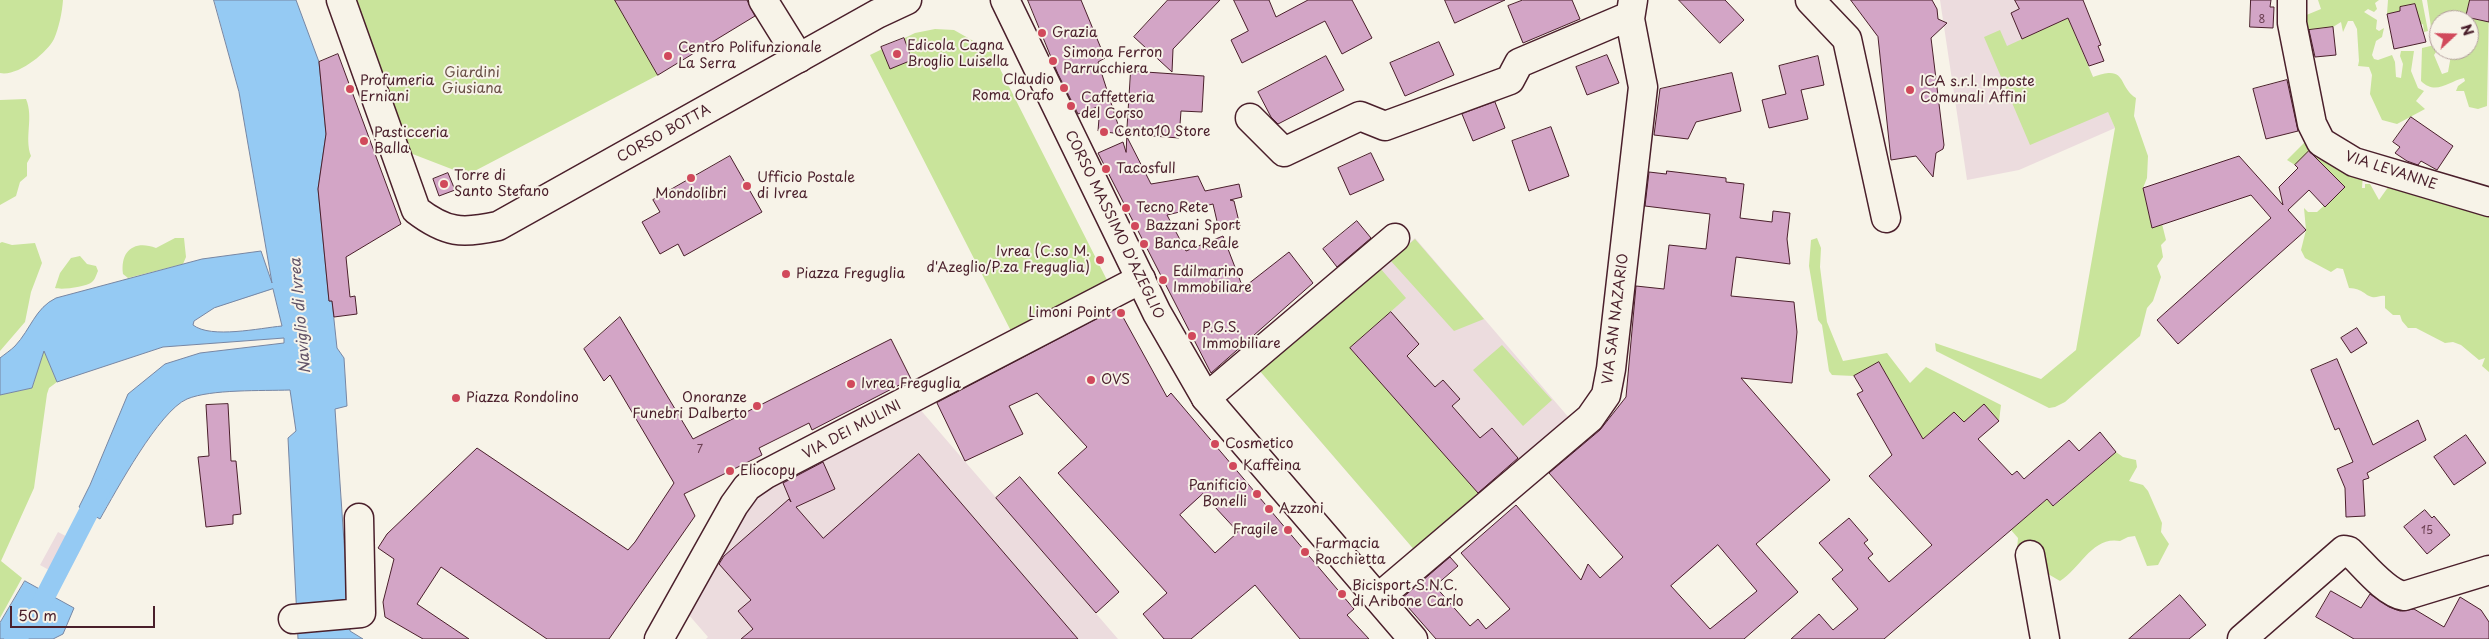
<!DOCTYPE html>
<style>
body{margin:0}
#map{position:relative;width:2489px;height:639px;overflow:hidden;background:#f7f3e8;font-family:"Playpen Sans",sans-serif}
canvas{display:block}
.north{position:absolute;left:2429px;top:10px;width:50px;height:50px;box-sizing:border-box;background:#f7f3e8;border:1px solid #b29e9c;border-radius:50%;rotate:69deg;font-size:14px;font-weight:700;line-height:20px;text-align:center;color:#4a1f2b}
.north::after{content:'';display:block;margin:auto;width:18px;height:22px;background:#d1495b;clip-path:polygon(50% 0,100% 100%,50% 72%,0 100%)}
.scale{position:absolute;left:10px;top:606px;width:145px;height:22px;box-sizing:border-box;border:2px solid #4a1f2b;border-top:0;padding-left:6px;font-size:15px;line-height:18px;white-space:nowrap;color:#4a1f2b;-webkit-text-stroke:4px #f7f3e8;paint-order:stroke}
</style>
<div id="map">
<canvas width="2489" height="639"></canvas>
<div class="north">N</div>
<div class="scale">50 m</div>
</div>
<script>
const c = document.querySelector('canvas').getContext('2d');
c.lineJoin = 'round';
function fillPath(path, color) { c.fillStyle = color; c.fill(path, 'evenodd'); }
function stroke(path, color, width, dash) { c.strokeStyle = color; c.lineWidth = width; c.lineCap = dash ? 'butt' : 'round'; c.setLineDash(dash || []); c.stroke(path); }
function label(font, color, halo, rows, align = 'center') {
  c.font = font + ' "Playpen Sans",sans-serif'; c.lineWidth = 4; c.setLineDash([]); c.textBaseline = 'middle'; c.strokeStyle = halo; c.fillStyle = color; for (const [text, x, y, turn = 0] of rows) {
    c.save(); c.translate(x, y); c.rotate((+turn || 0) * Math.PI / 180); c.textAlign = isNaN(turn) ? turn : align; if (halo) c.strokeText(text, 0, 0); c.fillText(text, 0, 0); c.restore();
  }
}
fillPath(new Path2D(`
 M1940,0H2048L2057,23L2068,18L2115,128L2019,170L1967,180Z
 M1415,238L1570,419L1417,553L1259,370Z
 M918,407L1118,639H706L708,637L688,614L751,501L771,483Z
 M58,532L83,545L65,579L40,565Z`), '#ecdcde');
fillPath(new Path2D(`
 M0,0H63C62,13 59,27 54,39C47,53 17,77 0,73Z
 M356,0H615L658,75L467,175L410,153Z
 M2318,0H2379L2375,3L2377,9L2374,12L2368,9L2364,12L2377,20L2376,29L2379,31L2384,28L2382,37L2376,41L2372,55L2374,59L2378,60L2392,55L2395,62L2396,77L2401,78L2403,64L2400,56L2401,51H2414L2411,71L2418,88L2424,91L2416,101L2425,109L2397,124L2382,120L2370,94L2372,75L2369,67L2358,66L2359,61L2357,29L2353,21H2348L2343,32L2341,22L2333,27L2302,31L2304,16L2321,9Z
 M2388,0H2422L2428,31L2424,32L2423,24L2420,25L2415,4L2400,7V11L2387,14Z
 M2427,0H2489L2487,106L2478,109L2469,107L2464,91H2456L2458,86L2465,81L2464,78C2449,81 2436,96 2421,81L2422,48L2439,44V48L2434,55L2442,74L2448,72L2452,50H2469V20H2439V27L2435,30L2431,27Z
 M2068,18L2093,77C2128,64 2117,86 2136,98L2134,116L2148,156L2147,178L2143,188L2152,228L2162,224L2166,240L2161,245L2163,257L2157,266L2161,277L2153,301L2147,308L2140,336L2065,402L2055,407L2049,408L1936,351L1935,343L2041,379L2076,350L2115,128L2108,112L2030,145L1984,37L2000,30L2007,46Z
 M935,29L954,30L991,51L1110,286L1013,335L870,55L915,33Z
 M26,99C34,118 24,137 31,156L27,163V176L20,182L16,196L0,205V100Z
 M2308,139L2344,172L2363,174L2362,188H2365V184H2370L2379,200L2391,183L2489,213V372L2482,366L2485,358L2479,360L2461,345L2453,342L2445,343L2416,328H2408L2402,321L2400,315H2393L2385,308V296C2380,295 2377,298 2372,297C2364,295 2364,289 2349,288L2343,269L2337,268L2331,272L2305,258L2301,250L2306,230L2304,208L2308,212H2317L2345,187L2318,160L2295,165L2287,160Z
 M175,238H184L186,257L183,264L128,278L123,274C120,250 135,240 156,248Z
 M1817,238L1821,248L1820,267L1827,322L1843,361L1887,353L1910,383L1926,367L2001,405L1999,421L1964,422L1954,412L1923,439L1917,432L1912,419L1879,362L1854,376L1832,375L1829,371L1822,325L1818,320L1809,266L1811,240Z
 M1415,239L1484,319L1454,331L1390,260Z
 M2,242L12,245L35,243L42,263L31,292L25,322L0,351V243Z
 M80,256L87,264L96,266L98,271C96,275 95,280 92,282C86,287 62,290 55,288L60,273L71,258Z
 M1380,268L1406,298L1350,348L1482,496L1417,553L1259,370Z
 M1502,345L1552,400L1523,426L1473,370Z
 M44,350L57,382L49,388L47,394L34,488L1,561L22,578L0,618V395L32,388Z
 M2116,452L2123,457L2136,460L2137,467L2129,481L2143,485L2148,491L2162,523L2161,532L2169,544L2158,565L2147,566L2135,536L2128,537L2120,541C2092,536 2081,568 2060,581L2043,571L2039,554L2017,549L2018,538L2011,530L2047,499L2054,506Z`), '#c9e49b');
const water = new Path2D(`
 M214,0H296L319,62L326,134L318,189L329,301H332L337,348L344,358L347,406L335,409L350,631L363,639H298L288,438L296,431L290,390C262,391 211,389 187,399C159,411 116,491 100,519L79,507L90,485L128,394L165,364L200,353L284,343V338L163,347L57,382L44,351L32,388L0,395V358C5,354 11,350 15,346C31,329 35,308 56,298L202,259L261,251L272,283L239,92ZM273,289L282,326C260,328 211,339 193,325L194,321L214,308Z
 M25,581L74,608L63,634L53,639H0V623Z`);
fillPath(water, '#95caf3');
stroke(water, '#7786a3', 1);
stroke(new Path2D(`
 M14,639L33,620L101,488`), '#95caf3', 20);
const building = new Path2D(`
 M615,0H747L755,16L658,75Z
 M1028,0H1081L1105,58L1098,62L1121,134L1098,131L1100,106L1078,114L1058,74Z
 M1168,0H1220L1173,49L1172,72L1134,37Z
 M1234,0H1269L1276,17L1308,0H1352L1372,38L1342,54L1325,21L1242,63L1231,40L1248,31Z
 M1445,0H1505L1455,23Z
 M1523,0H1572L1580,19L1523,43L1508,6Z
 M1679,0H1725L1744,20L1720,43Z
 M1851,0H1932L1937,9L1938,19L1947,23L1931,38L1944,145L1943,149L1936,153L1933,177L1916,156L1891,160L1878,37Z
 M2015,0H2083L2101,45L2098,46L2104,61L2089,66L2068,18L2022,39L2011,13L2019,9Z
 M2251,0H2271L2270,7H2274L2273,28L2250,27Z
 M2470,0H2489V22L2466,17Z
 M2415,4L2426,42L2394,49L2387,14L2400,11V7Z
 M2333,27L2336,55L2315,57L2309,30Z
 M904,38L912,60L890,69L881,47Z
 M1439,42L1454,75L1405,96L1390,63Z
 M338,54L401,224L346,257L350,297L355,296L357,314L334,317L332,301H329L318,189L326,134L319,62Z
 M1607,55L1619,83L1587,95L1576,67Z
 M1326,56L1344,90L1278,124L1271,117L1258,92Z
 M1818,56L1824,85L1801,90L1808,119L1769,128L1762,100L1786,94L1779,66Z
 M1131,71L1204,76L1202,112L1181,111L1179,138L1127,134Z
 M1732,73L1741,111L1696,122L1688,139L1654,135L1660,89Z
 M2287,80L2298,131L2266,139L2253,89Z
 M1495,102L1505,128L1473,141L1462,114Z
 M2411,117L2453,146L2437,170L2421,161L2418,165L2407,161L2395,153L2400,147L2393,142Z
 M1551,127L1569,176L1529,191L1512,141Z
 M1127,137L1151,184L1198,176L1205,191L1239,184L1242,197L1230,200L1234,201L1240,226L1219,230L1213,204L1167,215L1186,251L1223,236L1243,288L1289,252L1313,283L1211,373L1098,153L1123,142L1126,152Z
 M2309,151L2345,187L2325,207L2309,190L2288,210L2306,230L2178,344L2157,320L2271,218L2251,195L2152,228L2143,188L2239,156L2283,205L2279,187L2298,168L2295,165Z
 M1371,153L1384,180L1350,195L1338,168Z
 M730,156L762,212L684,256L678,244L660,254L642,222L660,212L653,200Z
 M1667,171L1726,178V182L1744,184L1740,218L1772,222L1773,211L1790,213L1787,239L1790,264L1736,257L1731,296L1794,302L1797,332L1792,383L1741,378L1830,480L1756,544L1798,592L1744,639H1436L1401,599L1450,557L1458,566L1435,586L1470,626L1478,619L1486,629L1510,609L1461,553L1516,505L1581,580L1588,564L1600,578L1623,557L1549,473L1600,430L1626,397L1636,286L1664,289L1669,245L1706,249L1710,214L1645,206L1649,172L1666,174ZM1718,545L1757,591L1710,629L1671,586Z
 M448,173L455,190L439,196L433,179Z
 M1357,221L1371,238L1337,267L1323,249Z
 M1118,308L1167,397L1171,393L1354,609L1347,615L1369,639H1300L1255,585L1191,639H1164L1143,614L1167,593L1058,473L1087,447L1037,393L1009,406L1023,434L965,461L937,403ZM1203,494L1238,532L1215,553L1180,515Z
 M1391,312L1419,344L1407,356L1435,387L1443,380L1460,399L1452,406L1480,438L1492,428L1518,458L1478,493L1350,348Z
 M620,317L693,439L891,339L911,379L812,430L809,423L759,448L762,455L684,494L695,516L609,639H547L441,567L417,604L469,639H423L385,617L383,602L394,559L378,548L387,534L477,448L628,550L635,542L674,483L610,375L604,381L584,349Z
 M2357,328L2367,343L2351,353L2341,338Z
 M2337,359L2373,445L2418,420L2426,440L2367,473L2369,478L2363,480L2365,516L2346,517L2345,488L2337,469L2353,462L2339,428L2335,430L2311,370Z
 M1879,362L1923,439L1954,412L1964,422L1984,404L1999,421L1978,439L2012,475L2017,471L2024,479L2069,440L2079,451L2100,432L2116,452L2053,506L2047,499L1884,639H1791L1819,614L1833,630L1858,609L1832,579L1843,570L1819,543L1849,518L1868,540L1864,543L1873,554L1868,558L1889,582L1932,545L1869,476L1892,455L1857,394L1863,391L1854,376Z
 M228,404L231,461H236L241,514L233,515V524L206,527L198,457L209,456L206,405Z
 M2466,435L2486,463L2454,485L2434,457Z
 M919,454L1078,639H741L753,629L738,611L751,600L719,564L724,556L789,499L791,502L783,483L823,462L835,489L796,507L823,538Z
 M1020,477L1119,592L1096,613L996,498Z
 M2425,510L2432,518L2434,516L2450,535L2427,554L2404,527Z
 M2331,591L2361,608L2370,594L2389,607L2400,611L2414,609L2444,627L2460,597L2481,610L2489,622V639H2354L2316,617Z
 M2180,595L2206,625L2189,639H2129Z`);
fillPath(building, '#d3a5c6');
stroke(building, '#4a1f2b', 1);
const minor = new Path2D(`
 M763,0L799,58
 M1810,0L1847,39L1886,218
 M2292,0V23L2312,124L2321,142L2354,162L2489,202
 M1250,118L1284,152L1360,116L1385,126L1510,80L1519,63L1625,18
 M1206,398L1395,238
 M2030,555L2045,639
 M1378,598L1590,418L1606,395L1611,369L1643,87L1630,19L1633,0
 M293,619L361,613L359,518
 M659,639L734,505L747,487L766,474L1141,279
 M2242,639L2344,550L2349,551C2363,564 2385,593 2404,596L2489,570`);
const major = new Path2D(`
 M341,0L416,210C446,233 462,234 498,226L877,14L907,0
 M1005,0L1157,313L1206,398L1413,639`);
stroke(minor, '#4a1f2b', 31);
stroke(major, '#4a1f2b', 31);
stroke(minor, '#f7f3e8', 28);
stroke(major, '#f7f3e8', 28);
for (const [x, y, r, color] of [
 [1042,33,5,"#d1495b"],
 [897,54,5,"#d1495b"],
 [668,56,5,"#d1495b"],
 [1053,61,5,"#d1495b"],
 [1064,88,5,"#d1495b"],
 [350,89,5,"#d1495b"],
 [1910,90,5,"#d1495b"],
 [1071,106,5,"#d1495b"],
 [1104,132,5,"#d1495b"],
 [364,141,5,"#d1495b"],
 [1106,169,5,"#d1495b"],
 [691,178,5,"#d1495b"],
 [444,184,5,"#d1495b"],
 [747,186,5,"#d1495b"],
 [1126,208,5,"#d1495b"],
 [1135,226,5,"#d1495b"],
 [1144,244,5,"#d1495b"],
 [1100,260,5,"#d1495b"],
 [786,274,5,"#d1495b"],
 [1163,280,5,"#d1495b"],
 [1121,313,5,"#d1495b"],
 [1192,336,5,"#d1495b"],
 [1091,380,5,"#d1495b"],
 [851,384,5,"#d1495b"],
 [456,398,5,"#d1495b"],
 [757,406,5,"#d1495b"],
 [1215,444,5,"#d1495b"],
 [1233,466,5,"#d1495b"],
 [730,471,5,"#d1495b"],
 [1257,494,5,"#d1495b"],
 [1269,509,5,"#d1495b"],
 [1288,530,5,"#d1495b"],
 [1305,552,5,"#d1495b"],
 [1342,594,5,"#d1495b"]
]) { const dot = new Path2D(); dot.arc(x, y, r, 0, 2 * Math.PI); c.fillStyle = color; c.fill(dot); stroke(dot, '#f7f3e8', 2); }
label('11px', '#6c4052', null, [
 ["8",2262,20],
 ["7",700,450],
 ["15",2427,531]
]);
label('14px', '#4a1f2b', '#f7f3e8', [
 ["Grazia",1052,33],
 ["Edicola Cagna",907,46],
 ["Broglio Luisella",907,62],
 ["Centro Polifunzionale",678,48],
 ["La Serra",678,64],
 ["Simona Ferron",1063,53],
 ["Parrucchiera",1063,69],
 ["Claudio",1054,80,"right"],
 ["Roma Orafo",1054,96,"right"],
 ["Profumeria",360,81],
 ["Erniani",360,97],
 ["ICA s.r.l. Imposte",1920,82],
 ["Comunali Affini",1920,98],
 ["Caffetteria",1081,98],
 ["del Corso",1081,114],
 ["Cento10 Store",1114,132],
 ["Pasticceria",374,133],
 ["Balla",374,149],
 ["Tacosfull",1116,169],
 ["Torre di",454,176],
 ["Santo Stefano",454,192],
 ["Ufficio Postale",757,178],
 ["di Ivrea",757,194],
 ["Mondolibri",691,194,"center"],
 ["Tecno Rete",1136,208],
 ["Bazzani Sport",1145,226],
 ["Banca Reale",1154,244],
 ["Ivrea (C.so M.",1090,252,"right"],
 ["d'Azeglio/P.za Freguglia)",1090,268,"right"],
 ["Edilmarino",1173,272],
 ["Immobiliare",1173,288],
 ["Piazza Freguglia",796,274],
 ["Limoni Point",1111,313,"right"],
 ["P.G.S.",1202,328],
 ["Immobiliare",1202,344],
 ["OVS",1101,380],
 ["Ivrea Freguglia",861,384],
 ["Piazza Rondolino",466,398],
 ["Onoranze",747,398,"right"],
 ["Funebri Dalberto",747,414,"right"],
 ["Cosmetico",1225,444],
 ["Kaffeina",1243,466],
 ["Eliocopy",740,471],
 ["Panificio",1247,486,"right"],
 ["Bonelli",1247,502,"right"],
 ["Azzoni",1279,509],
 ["Fragile",1278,530,"right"],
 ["Farmacia",1315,544],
 ["Rocchietta",1315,560],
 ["Bicisport S.N.C.",1352,586],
 ["di Aribone Carlo",1352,602]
], 'left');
label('14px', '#6a5047', '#f7f3e8', [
 ["Giardini",472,73],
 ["Giusiana",472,89]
]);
label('14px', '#4a1f2b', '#f7f3e8', [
 ["CORSO BOTTA",664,134,-29],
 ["VIA LEVANNE",2391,171,18],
 ["CORSO MASSIMO D'AZEGLIO",1114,225,64],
 ["VIA SAN NAZARIO",1616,319,-83],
 ["VIA DEI MULINI",852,430,-28]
]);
label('italic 15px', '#605267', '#f7f3e8', [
 ["Naviglio di Ivrea",301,316,-95]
]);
</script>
